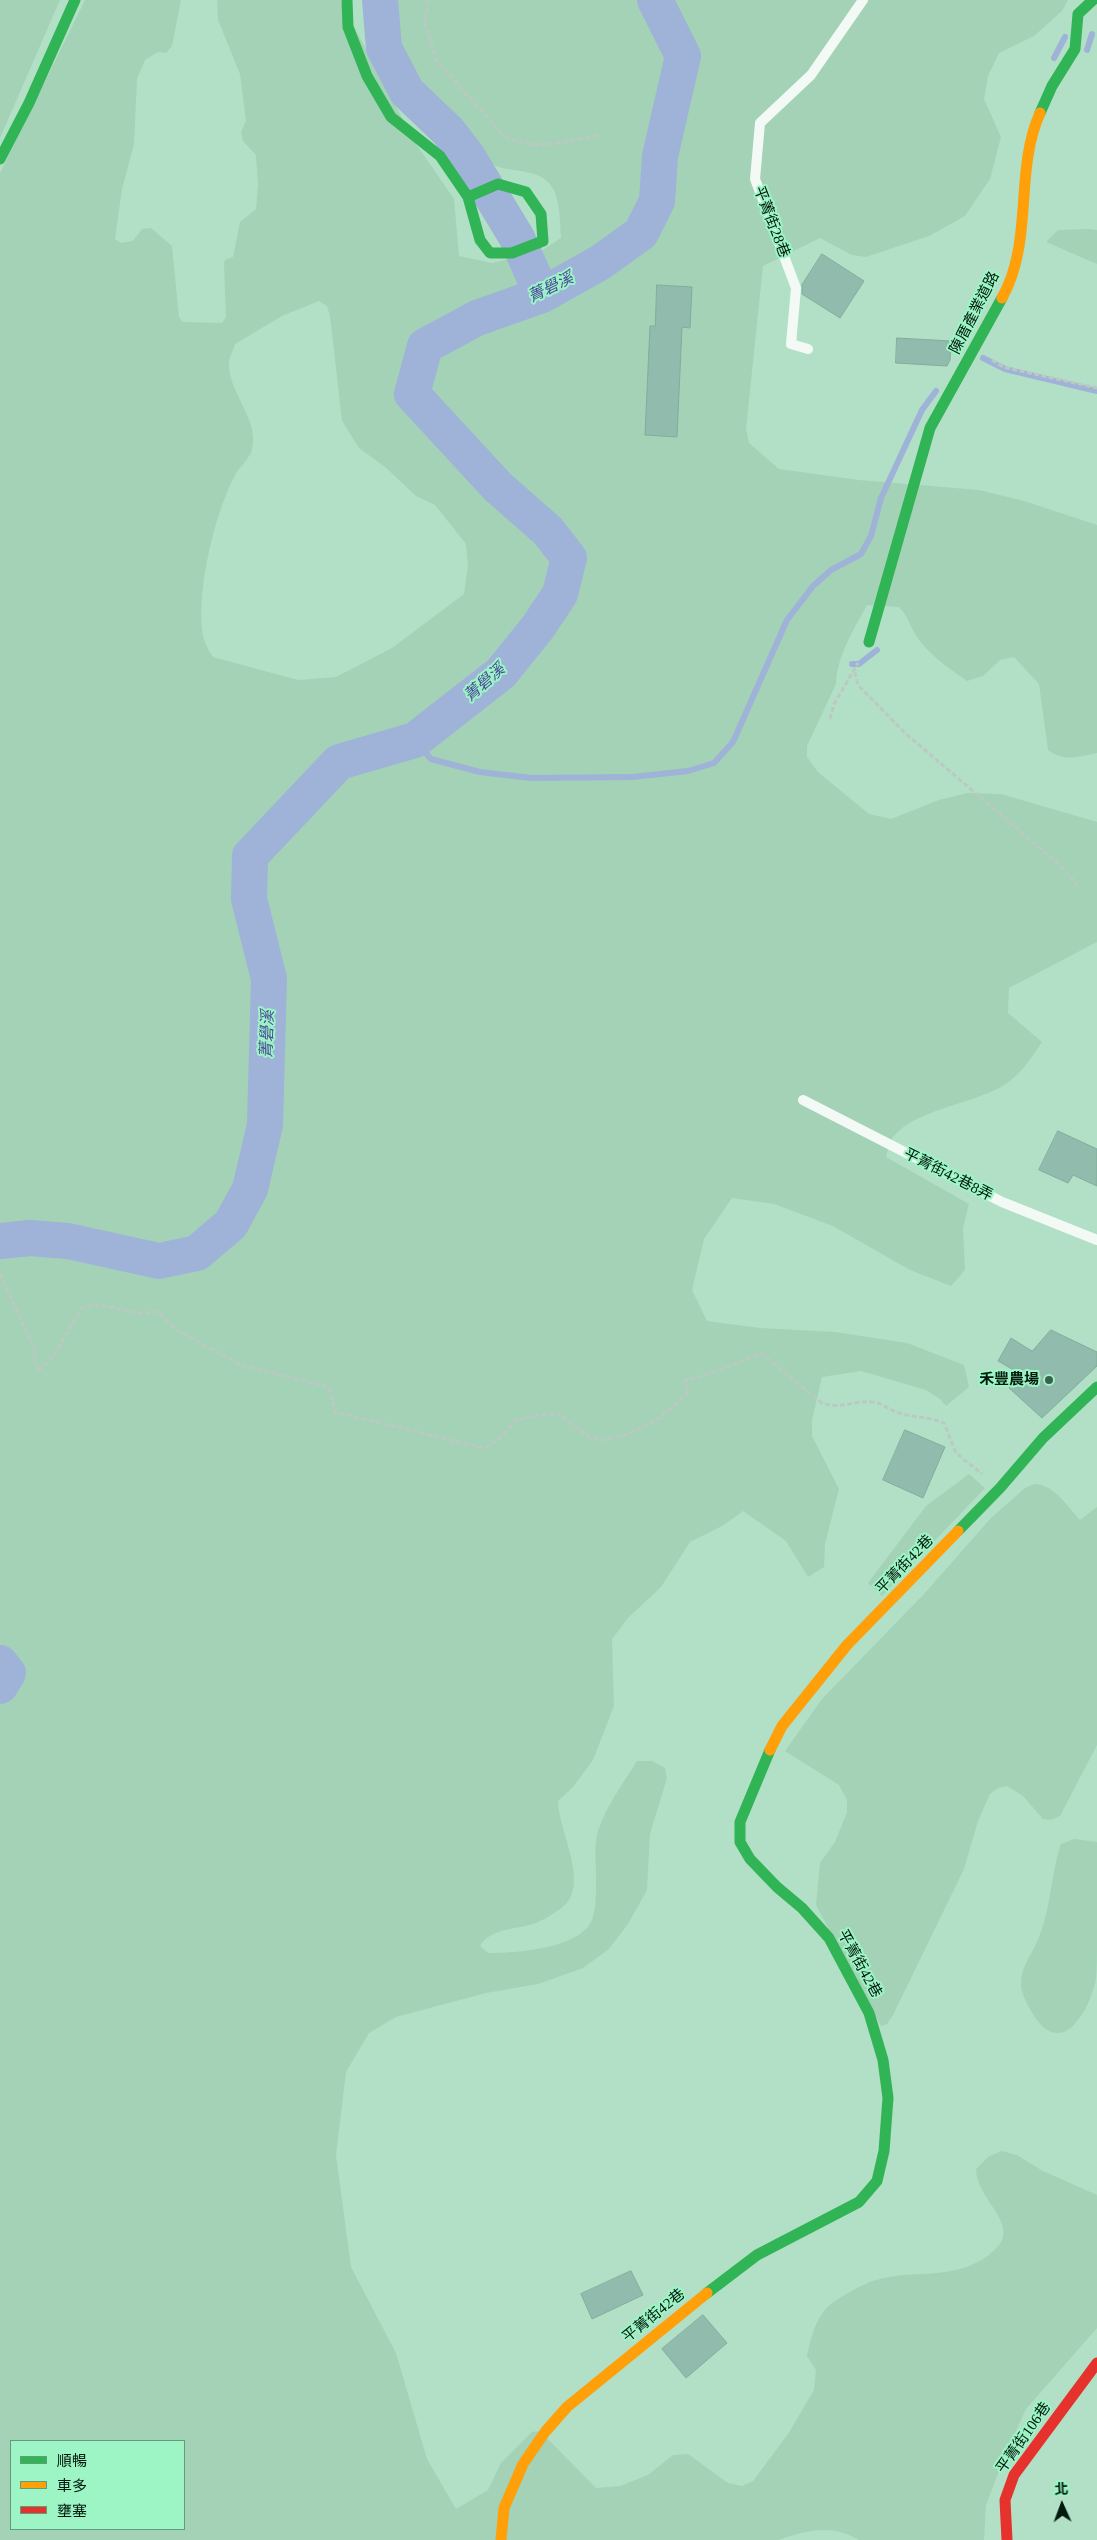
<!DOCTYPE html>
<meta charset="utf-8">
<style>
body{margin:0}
#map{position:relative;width:1097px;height:2540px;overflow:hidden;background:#b1e0c6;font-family:"Times New Roman","Noto Sans TC",serif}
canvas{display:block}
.legend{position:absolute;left:10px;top:2440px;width:175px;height:90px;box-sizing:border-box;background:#9df4c4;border:1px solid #5f9d7b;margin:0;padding:6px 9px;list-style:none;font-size:15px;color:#011a0d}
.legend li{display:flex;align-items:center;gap:10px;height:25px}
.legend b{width:25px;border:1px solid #5f9d7b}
.north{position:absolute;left:1037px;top:2480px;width:50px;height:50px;-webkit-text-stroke:4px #9df4c4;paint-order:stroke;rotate:358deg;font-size:14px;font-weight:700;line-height:20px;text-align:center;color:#011a0d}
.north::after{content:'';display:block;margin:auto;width:18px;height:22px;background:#011a0d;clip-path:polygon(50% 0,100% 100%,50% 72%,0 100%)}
</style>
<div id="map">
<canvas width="1097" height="2540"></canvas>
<ul class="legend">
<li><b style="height:6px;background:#30b455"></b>順暢</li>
<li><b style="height:6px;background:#ff9f0a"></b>車多</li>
<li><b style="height:6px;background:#e5322d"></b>壅塞</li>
</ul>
<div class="north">北</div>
</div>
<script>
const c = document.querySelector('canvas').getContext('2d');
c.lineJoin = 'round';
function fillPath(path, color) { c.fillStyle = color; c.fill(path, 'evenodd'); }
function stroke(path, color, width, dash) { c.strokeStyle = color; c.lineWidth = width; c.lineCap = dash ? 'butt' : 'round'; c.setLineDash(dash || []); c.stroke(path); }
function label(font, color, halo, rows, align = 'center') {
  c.font = font + ' "Times New Roman","Noto Sans TC",serif'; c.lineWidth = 4; c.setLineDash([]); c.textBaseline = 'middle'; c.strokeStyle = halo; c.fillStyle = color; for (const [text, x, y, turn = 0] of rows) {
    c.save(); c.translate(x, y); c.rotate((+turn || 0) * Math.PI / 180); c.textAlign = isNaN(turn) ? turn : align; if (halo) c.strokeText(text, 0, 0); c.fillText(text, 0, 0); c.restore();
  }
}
fillPath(new Path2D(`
 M0,0H60L0,138Z
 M85,0H181L172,46L166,53L158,52L145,60L137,79L134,144L122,189L115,239L121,243L133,241L142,229L151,228L172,246L179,317L183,322L222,323L226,317L224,264L225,260L233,257L240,222L256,209L258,185L256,155L243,141L241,132L246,121L240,74L218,20L217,0H340L414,141L454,199L459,256L492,263L541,251L561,238C560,223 560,203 554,190C543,168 514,173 496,166C463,153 400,99 391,64C385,44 386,21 383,0H1068L1062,11L1034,36L999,53L988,76L984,99L1001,137L990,179L965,216L929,236L866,257L852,255L820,238L763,266L746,429L749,443L779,469L859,480L979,490L1024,501L1097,525V753C1079,757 1063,762 1048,750L1039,684L1014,657L1000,660L983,676L967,681C949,668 930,656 917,637C909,625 910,619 899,607L867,605C854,629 837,656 836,684L807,746V757L818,772L869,814L891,819L939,800L967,793L1001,794L1097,822V942L1009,988L1008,1013L1042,1042C1030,1060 1020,1076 1001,1087C972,1103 914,1111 894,1136C889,1140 888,1151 886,1157L969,1204L963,1228L965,1270L951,1286L910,1270L833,1226L774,1204L732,1198L704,1239L692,1290L707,1321L760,1328L835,1332L907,1343L964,1365L969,1387L946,1406L940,1399L926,1390L861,1371L822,1377L812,1420V1436L839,1489L825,1544L824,1567L808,1577L786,1541L743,1511L724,1525L690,1542L661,1587L628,1618L612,1639L614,1706L593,1760L573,1787L558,1801C558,1829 589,1882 565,1905C557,1912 545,1919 536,1923C518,1930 491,1927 480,1946L488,1953C515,1953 577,1949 591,1922C596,1912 596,1895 596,1884C597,1868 593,1846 598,1831C606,1806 624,1782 637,1761H652L665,1768L667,1778L650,1834L647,1890L628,1924L609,1949L583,1968L538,1984L486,1993L396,2017L369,2033L346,2072L336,2155L351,2267L396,2353L427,2459L456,2509L488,2490L501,2463L532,2432L540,2431L596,2488L620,2486L648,2475L673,2455L688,2454L728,2483L742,2486L753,2481L788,2434L814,2390L816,2370L807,2356C810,2341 814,2324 824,2311C831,2301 864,2283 876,2280C914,2269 955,2281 989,2255C994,2250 1001,2245 1003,2237C1007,2214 977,2197 976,2169L989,2156L1002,2151L1017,2155L1043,2171L1097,2195V2328L1026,2409L1005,2455L986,2505L984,2540H859C831,2524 808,2530 779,2540H0V173ZM319,301L327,306L330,316L342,421L359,448L385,467L416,496L435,505L466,544L468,566L464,594L392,648L336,677L298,680L213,657C207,648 203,640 202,629C198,585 214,517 234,477C238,468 250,459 252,449C259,419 230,395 229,366C228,359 233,351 235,344L282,316ZM11,2441H184V2529H11Z
 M1089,229L1097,230V264L1046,242L1058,230Z
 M969,1474L985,1488L882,1596L868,1583L926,1506Z
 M1034,1484C1054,1484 1068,1507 1080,1520L1097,1507V1745L1060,1816L1051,1820L1043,1819L1023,1796L1007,1786L998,1788L990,1794L978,1821L964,1869L893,2015L887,2024L881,2026L816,1905L820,1863L835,1842L847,1812V1800L839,1785L785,1751L822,1699L924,1594L991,1518L1025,1488Z
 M1074,1839L1097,1842C1097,1874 1097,1906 1097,1938C1097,1951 1097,1967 1096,1979C1089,2013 1060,2062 1031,2011C1026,2002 1021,1993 1021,1983C1021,1968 1030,1957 1036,1944C1051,1913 1050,1877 1061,1844Z`), '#a3d2b7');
stroke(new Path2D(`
 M1087,50L1092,34
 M1054,58L1065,37
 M983,358L1005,369L1097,391
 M852,664H859L877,650
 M415,740L431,759L480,772L531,778L632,777L688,771L714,763L733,742L787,620L813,586L831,570L861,554L871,536L881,498L922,410L936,391`), '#9fb2d8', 6);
stroke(new Path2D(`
 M380,0L384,48L407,92L448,131L468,157L517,238L542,295
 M0,1241L30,1238L68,1241L159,1261L197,1253L231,1224L250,1189L265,1125L269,979L249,899L250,856L339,762L415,740L501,673L538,627L560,594L569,558L548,531L498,487L412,394L425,346L477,318L542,295L601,262L641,233L657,201L660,156L683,56L655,0
 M0,1663L8,1673L0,1686`), '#9fb2d8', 36);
const building = new Path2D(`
 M822,254L864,281L840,318L802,294V285Z
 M657,285L692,287L690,328L682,327L677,437L645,435L650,326H655Z
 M897,338L951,341L950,360L947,366L896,363Z
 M1058,1131L1097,1149V1186L1073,1175L1068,1183L1039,1170Z
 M1051,1330L1097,1352V1366L1042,1418L1009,1388L1019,1373L998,1361L1011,1338L1032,1351Z
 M905,1430L945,1447L923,1498L883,1480Z
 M631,2271L643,2295L592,2319L581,2294Z
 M703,2315L727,2343L686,2378L662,2349Z`);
fillPath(building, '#91bbac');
stroke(building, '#81ad9d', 1);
stroke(new Path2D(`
 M427,0L428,6L424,20L436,60L503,135C531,153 569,141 599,135
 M992,360L1003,367L1097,388
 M855,672L858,685L905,733L1054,860L1078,885
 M830,719L834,704L858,663
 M0,1274L33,1346L38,1371L53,1357L81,1309L94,1304L138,1313L158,1312L177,1330L241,1365L329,1387L335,1412L484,1448L498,1440L516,1420L539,1415L559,1414L590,1438L604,1440L623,1436L658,1419L689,1392L685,1381L720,1370L761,1353L822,1403C840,1410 854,1400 872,1402C880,1402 887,1408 894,1411C909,1418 928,1416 944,1423L956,1453L982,1474`), '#bbc9c2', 3, [5, 2.5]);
stroke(new Path2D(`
 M808,349L791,344L796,288L755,179L760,123L811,75L863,0
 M803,1100L1002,1202L1097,1240`), '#f3faf6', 10);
stroke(new Path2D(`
 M347,0L348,27L367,76L391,117L440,156L468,197L480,240L490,253H512L543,241L541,214L526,192L498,184L468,197
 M1040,113L1052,86L1075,49L1078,14L1093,0
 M0,159L29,103L75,0
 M869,642L930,428L1002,298
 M958,1531L1000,1488L1043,1438L1097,1387
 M707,2293L757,2255L859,2202L877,2181L884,2151L888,2098L883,2060L869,2013L829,1938L802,1908L777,1887L750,1859L740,1842V1822L770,1750`), '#30b455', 11);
stroke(new Path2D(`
 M1002,298C1034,241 1014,171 1040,113
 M770,1750L782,1726L847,1645L958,1531
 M501,2540L504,2508L523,2464L545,2432L567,2407L707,2293`), '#ff9f0a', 11);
stroke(new Path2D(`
 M1007,2540L1005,2500L1014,2475L1097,2363`), '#e5322d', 11);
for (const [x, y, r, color] of [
 [1049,1380,5,"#3f5f4e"]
]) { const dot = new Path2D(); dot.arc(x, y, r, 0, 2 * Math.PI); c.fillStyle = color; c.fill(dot); stroke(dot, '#9df4c4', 2); }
label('15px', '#011a0d', '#9df4c4', [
 ["平菁街28巷",771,222,69],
 ["陳厝產業道路",975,313,-63],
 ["平菁街42巷8弄",948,1175,27],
 ["平菁街42巷",905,1565,-46],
 ["平菁街42巷",859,1964,61],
 ["平菁街42巷",654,2316,-39],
 ["平菁街106巷",1024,2438,-55]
]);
label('bold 15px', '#011a0d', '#9df4c4', [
 ["禾豐農場",1039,1380]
], 'right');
label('italic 16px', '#4b4c9c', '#9df4c4', [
 ["菁礐溪",551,288,-26],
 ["菁礐溪",485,683,-41],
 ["菁礐溪",268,1034,-88]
]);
</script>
